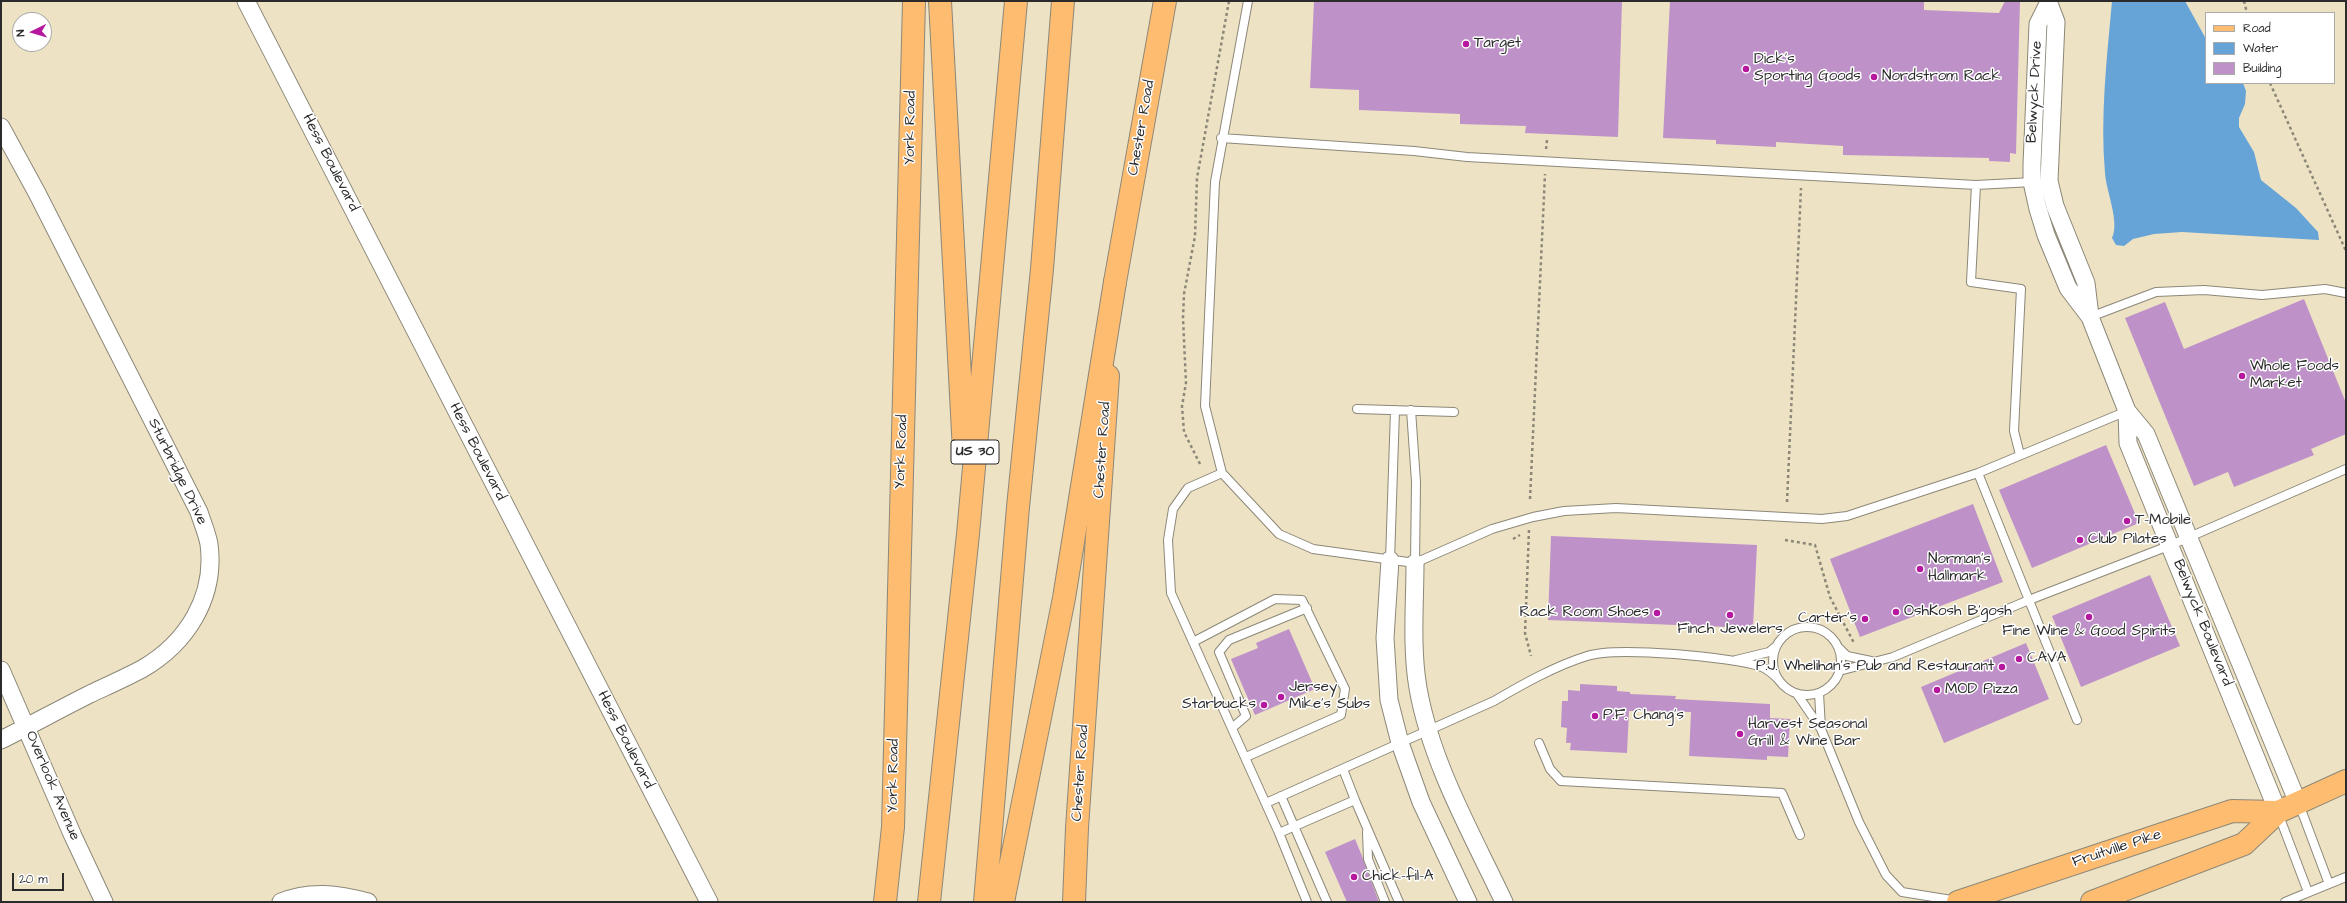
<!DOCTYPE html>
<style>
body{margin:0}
#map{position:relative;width:2347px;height:903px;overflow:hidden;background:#ede3c4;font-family:"Architects Daughter",sans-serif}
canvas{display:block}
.frame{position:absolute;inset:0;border:2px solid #2b2b2b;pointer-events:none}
.legend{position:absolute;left:2205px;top:12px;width:130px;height:72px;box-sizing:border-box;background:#fff;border:1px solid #aaa;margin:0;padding:5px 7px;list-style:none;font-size:12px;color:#2b2b2b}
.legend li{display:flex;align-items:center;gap:8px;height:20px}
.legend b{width:20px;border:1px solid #aaa}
.north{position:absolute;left:12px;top:12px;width:40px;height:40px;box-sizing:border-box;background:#fff;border:1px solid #aaa;border-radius:50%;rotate:265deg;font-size:11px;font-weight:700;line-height:16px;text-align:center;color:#2b2b2b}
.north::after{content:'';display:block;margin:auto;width:14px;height:18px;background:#b5179e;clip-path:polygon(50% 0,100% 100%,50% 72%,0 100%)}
.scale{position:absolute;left:12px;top:873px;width:52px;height:18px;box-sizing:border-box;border:2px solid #2b2b2b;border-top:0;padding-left:5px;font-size:12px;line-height:14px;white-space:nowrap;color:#2b2b2b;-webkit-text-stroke:3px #fff;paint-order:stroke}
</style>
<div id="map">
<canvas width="2347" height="903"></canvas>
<div class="frame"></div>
<ul class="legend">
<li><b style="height:5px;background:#fdbc70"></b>Road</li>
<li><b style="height:11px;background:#66a3d7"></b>Water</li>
<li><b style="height:11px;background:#be92c8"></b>Building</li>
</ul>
<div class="north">N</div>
<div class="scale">20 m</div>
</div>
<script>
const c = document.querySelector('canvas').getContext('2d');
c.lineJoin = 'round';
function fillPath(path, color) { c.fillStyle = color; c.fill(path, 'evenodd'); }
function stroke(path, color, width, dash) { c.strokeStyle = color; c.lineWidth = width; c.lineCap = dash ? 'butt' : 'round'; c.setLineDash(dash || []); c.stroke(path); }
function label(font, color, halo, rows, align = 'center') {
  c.font = font + ' "Architects Daughter",sans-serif'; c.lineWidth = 3; c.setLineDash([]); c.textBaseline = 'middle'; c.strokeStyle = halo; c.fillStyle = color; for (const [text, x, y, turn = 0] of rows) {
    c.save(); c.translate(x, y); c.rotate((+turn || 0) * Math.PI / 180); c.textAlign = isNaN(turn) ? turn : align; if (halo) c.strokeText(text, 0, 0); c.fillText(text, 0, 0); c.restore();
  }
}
fillPath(new Path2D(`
 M2112,1H2185L2206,39V83H2243L2246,91L2245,104L2239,118V127L2254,152L2261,180L2296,208L2318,232L2319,240L2182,232L2154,234L2133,239L2124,246L2116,245L2112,238C2120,222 2106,191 2105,173C2100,116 2107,57 2112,1Z`), '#66a3d7');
fillPath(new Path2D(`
 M1314,1H1622L1618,137L1525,133L1526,126L1460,124V114L1359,110V90L1310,88Z
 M1670,1H1924V10L1999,13L2005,1H2020L2016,154L2010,153V162L1989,161V158L1843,155V146L1776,142V147L1716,144V140L1663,138Z
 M2304,299L2346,403V434L2311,449L2314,455L2234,487L2228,472L2194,486L2125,318L2165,302L2184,349Z
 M2106,445L2139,523L2032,568L1999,490Z
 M1973,504L2003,582L1860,637L1830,559Z
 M1551,536L1757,545L1753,628L1548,620Z
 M2150,575L2180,646L2081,687L2052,616Z
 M1289,629L1315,689L1255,715L1231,659L1258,648L1256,643Z
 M2026,643L2049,699L1944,743L1921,687Z
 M1580,684L1617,686V691L1630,692V694L1676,696L1675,699L1770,704V718L1790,719L1788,757L1767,756V760L1689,756L1691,712L1629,711L1627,753L1570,750L1571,743H1566L1567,728L1561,727L1562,701H1568V690L1580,691Z
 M1355,839L1362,856L1379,902H1347L1325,852Z`), '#be92c8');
const service = new Path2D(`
 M1248,1L1215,182L1205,406L1222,473L1279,534L1313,549L1415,563L1492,529L1533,517L1564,511L1616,508L1822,519L1847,516L1978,473L2127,411
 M1221,138L1414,151L1467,157L1776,174L1976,185L2033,182
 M1976,185L1971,282L2021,289L2014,431L2020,455
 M2090,317L2156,292L2204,290L2262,295L2325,289L2346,293
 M1357,409L1454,412
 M1411,410L1416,482L1415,563
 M1222,473L1188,488L1173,509L1168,540L1171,593L1279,833
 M1978,473L2077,720
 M1390,560L1395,410
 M1773 661a34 34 0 1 1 68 0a34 34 0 1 1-68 0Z
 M1193,642L1275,599L1302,600L1345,689L1341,715L1246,757
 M1839,648L1847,656L1871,661
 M1736,660L1769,652L1775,647
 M1839,671L1893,657L2029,600L2171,545L2346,469
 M1819,693L1821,728
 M1797,694L1821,729L1859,822L1886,875L1902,892L1958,901
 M1232,728L1246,716L1219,652L1229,640L1307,608
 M1539,743L1550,769L1561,781L1782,793L1800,835
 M1343,769L1355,800
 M1281,796L1327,902
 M1266,803L1494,701C1523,684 1555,666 1587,656C1617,646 1732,657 1762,667C1769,670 1774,675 1779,680
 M2299,804L2329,884
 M2278,813L2308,892
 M1367,832L1368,859L1385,902
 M1307,902L1279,833L1355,800L1399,902
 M2285,902L2346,877`);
const minor = new Path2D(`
 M246,1L709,902
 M2048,1L2056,22L2049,181L2055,206L2086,283L2090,316
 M2048,4L2038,24L2032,164V182L2038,209L2046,235L2068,288L2090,317L2127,411
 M1,127L37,193L199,512C202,522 207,533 209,544C216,597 187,643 142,669C125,678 107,686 90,694C60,709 31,725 1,740
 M1390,560L1385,638L1389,700L1400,743L1421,802L1468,902
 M1415,563C1415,604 1411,647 1418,688C1431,763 1472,834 1504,902
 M1,670L73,836L104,902
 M2278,812L2128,443L2127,411L2146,434L2298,803
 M281,902C311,890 338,894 368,902`);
const primary = new Path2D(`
 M885,902L893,827L914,1
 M1074,902L1077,828L1108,376
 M1958,902L2232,811L2278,812
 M2092,902L2244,844L2278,812L2346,781`);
const trunk = new Path2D(`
 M1115,282L1165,1`);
const motorway = new Path2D(`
 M940,1L964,451
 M929,902L968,534L1016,1
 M985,902L1018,507L1042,269L1063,1
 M1003,902L1064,598L1115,282`);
stroke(service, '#8c8778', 10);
stroke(minor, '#8c8778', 19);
stroke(primary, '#8c8778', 24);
stroke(trunk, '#8c8778', 24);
stroke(motorway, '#8c8778', 24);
stroke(new Path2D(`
 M2244,1L2247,13
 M2270,83L2346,251
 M1546,149L1547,140
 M1200,464L1184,432L1182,406L1186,383L1183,318L1184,294L1195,236L1197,178L1229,1
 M1530,499L1545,174
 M1787,502L1801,188
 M1529,530L1525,633L1531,656
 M1513,539L1520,535
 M1785,540L1815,545L1830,597L1854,643`), '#8c8778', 2.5, [3, 3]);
stroke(service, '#fff', 8);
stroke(minor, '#fff', 17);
stroke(primary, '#fdbc70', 22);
stroke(trunk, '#fdbc70', 22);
stroke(motorway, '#fdbc70', 22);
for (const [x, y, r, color] of [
 [1466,44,4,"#b5179e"],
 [1746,69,4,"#b5179e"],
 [1874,77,4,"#b5179e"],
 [2242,376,4,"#b5179e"],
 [2127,521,4,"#b5179e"],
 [2080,540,4,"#b5179e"],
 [1920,569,4,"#b5179e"],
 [1896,612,4,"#b5179e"],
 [1657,613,4,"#b5179e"],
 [1730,615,4,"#b5179e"],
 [2089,617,4,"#b5179e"],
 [1865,619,4,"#b5179e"],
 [2019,659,4,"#b5179e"],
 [2002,667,4,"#b5179e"],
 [1937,690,4,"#b5179e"],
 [1281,697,4,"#b5179e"],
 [1264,705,4,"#b5179e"],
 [1595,716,4,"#b5179e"],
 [1740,734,4,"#b5179e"],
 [1354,877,4,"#b5179e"]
]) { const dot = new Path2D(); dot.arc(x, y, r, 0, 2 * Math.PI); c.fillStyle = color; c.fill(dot); stroke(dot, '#fff', 1.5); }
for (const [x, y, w] of [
 [975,452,48]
]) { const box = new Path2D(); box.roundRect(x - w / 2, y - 12, w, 24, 3); c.fillStyle = '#fff'; c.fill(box); stroke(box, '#2b2b2b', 1); }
label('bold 14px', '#2b2b2b', null, [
 ["US 30",975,452]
]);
label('15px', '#2b2b2b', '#fff', [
 ["Target",1474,44],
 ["Dick's",1754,60],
 ["Sporting Goods",1754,77],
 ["Nordstrom Rack",1882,77],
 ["Whole Foods",2250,367],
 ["Market",2250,384],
 ["T-Mobile",2135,521],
 ["Club Pilates",2088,540],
 ["Norman's",1928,560],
 ["Hallmark",1928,577],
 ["OshKosh B'gosh",1904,612],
 ["Rack Room Shoes",1649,613,"right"],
 ["Carter's",1857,619,"right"],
 ["Finch Jewelers",1730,630,"center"],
 ["Fine Wine & Good Spirits",2089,632,"center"],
 ["CAVA",2027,659],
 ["P.J. Whelihan's Pub and Restaurant",1994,667,"right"],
 ["Jersey",1289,688],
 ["Mike's Subs",1289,705],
 ["MOD Pizza",1945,690],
 ["Starbucks",1256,705,"right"],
 ["P.F. Chang's",1603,716],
 ["Harvest Seasonal",1748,725],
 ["Grill & Wine Bar",1748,742],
 ["Chick-fil-A",1362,877]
], 'left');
label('15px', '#2b2b2b', '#fff', [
 ["Belwyck Drive",2035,92,-87],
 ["York Road",911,128,-89],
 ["Chester Road",1142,128,-80],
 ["Hess Boulevard",330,163,63],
 ["Chester Road",1103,450,-86],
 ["Hess Boulevard",477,452,63],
 ["York Road",902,452,-88],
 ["Sturbridge Drive",177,472,64],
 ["Belwyck Boulevard",2202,623,68],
 ["Hess Boulevard",625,740,63],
 ["Chester Road",1081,773,-86],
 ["York Road",894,776,-89],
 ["Overlook Avenue",52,786,67],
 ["Fruitville Pike",2117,849,-18]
]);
</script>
